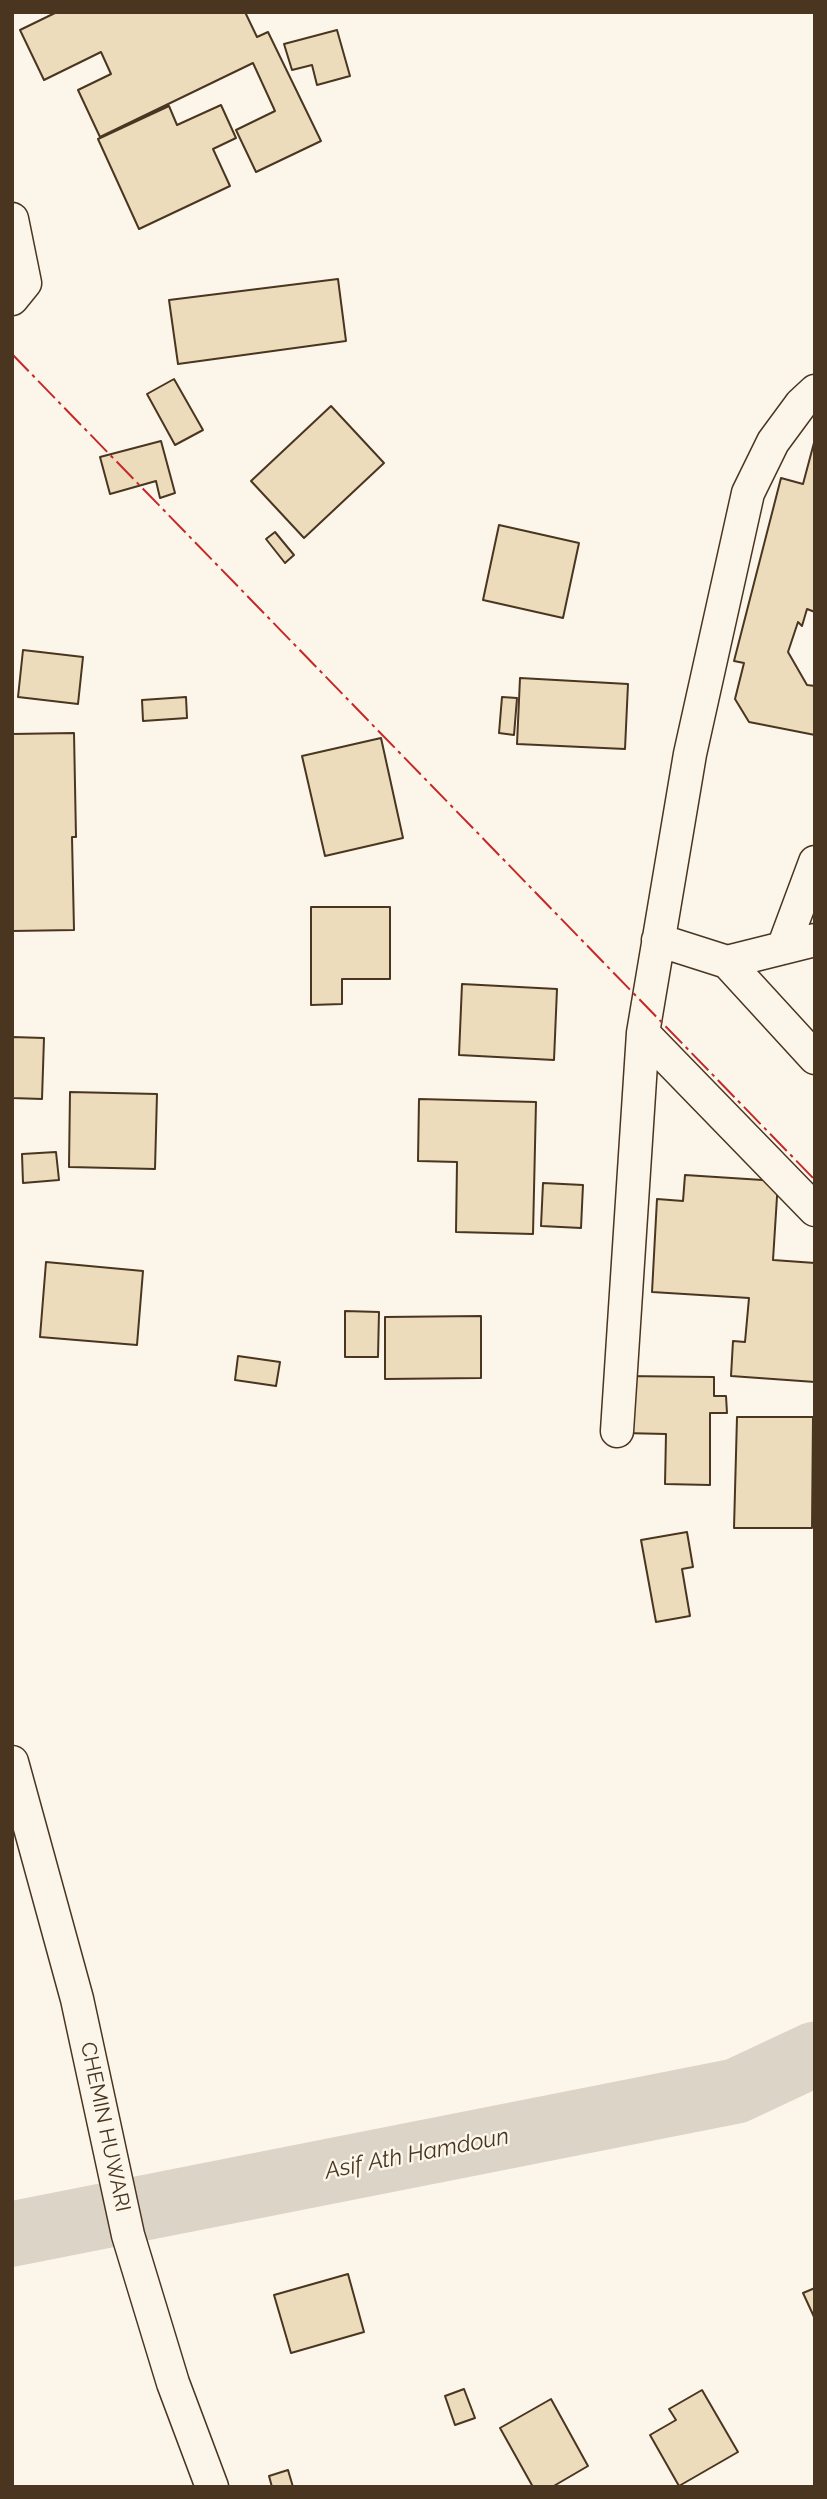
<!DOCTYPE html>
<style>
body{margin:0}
#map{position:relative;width:827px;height:2499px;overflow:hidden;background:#fbf6e9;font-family:Raleway,sans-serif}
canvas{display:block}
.frame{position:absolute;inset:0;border:14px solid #4a3520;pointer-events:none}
</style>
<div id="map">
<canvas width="827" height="2499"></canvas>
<div class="frame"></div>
</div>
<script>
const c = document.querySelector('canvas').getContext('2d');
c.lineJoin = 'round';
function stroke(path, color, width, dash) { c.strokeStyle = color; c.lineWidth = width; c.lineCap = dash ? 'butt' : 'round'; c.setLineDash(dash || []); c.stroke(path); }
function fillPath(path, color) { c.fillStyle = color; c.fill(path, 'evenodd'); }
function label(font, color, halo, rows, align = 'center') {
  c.font = font + ' Raleway,sans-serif'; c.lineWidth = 5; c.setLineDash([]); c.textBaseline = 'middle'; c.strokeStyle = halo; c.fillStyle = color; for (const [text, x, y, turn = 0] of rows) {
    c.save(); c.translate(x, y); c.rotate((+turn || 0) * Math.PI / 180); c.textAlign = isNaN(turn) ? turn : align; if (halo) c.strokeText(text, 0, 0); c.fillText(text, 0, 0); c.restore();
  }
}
stroke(new Path2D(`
 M12,2234L736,2091L815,2054`), '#dcd4c6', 65);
const building = new Path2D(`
 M57,12H245L257,37L268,32L321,141L256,172L236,130L275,111L253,63L100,137L78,90L111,74L101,52L44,80L20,30Z
 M337,30L350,76L317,85L312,65L292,70L284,44Z
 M221,105L236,138L213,149L230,186L139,229L98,139L169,106L177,125Z
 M338,279L346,341L178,364L169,300Z
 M174,379L203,430L175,445L147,394Z
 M331,406L384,463L304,538L251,481Z
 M815,439V612L807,609L802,626L798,622L788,652L807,685L815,686V735L749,722L735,699L744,663L734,661L781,478L803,484Z
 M161,441L175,493L160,498L156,481L110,494L100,457Z
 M499,525L579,543L563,618L483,600Z
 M275,532L294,555L285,563L266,539Z
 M23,650L83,657L78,704L18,697Z
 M520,678L628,684L625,749L517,744Z
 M186,697L187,718L143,721L142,700Z
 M502,697L517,698L514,735L499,733Z
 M74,733L76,837H72L74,930L12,931V734Z
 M381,738L403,838L325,856L302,756Z
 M311,907H390V979H342V1004L311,1005Z
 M462,984L557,989L554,1060L459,1055Z
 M12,1037L44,1038L42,1099L12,1098Z
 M70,1092L157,1094L155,1169L69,1167Z
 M419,1099L536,1102L533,1234L456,1232L457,1162L418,1161Z
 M56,1152L59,1180L23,1183L22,1154Z
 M685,1175L778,1181L773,1260L815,1263V1382L731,1376L733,1341L745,1342L749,1298L652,1292L657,1199L683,1201Z
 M543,1183L583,1185L581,1228L541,1226Z
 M46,1262L143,1271L137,1345L40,1337Z
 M345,1311L379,1312L378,1357H345Z
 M481,1316V1378L385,1379V1317Z
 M238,1356L280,1362L276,1386L235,1380Z
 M623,1376L714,1377V1396H726L727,1413H710V1485L665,1484L666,1434L623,1433Z
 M737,1417H813L812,1528H734Z
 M687,1532L693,1567L682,1569L690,1616L656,1622L641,1540Z
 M348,2274L364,2332L291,2353L274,2295Z
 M815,2288V2319L803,2293Z
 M464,2389L475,2418L455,2425L445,2396Z
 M702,2390L738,2452L679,2486L650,2435L676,2420L669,2409Z
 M551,2399L588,2466L552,2487H533L500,2428Z
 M288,2470L293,2487H272L269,2476Z`);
fillPath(building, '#ecdcbc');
stroke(building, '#4a3520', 2);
const minor = new Path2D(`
 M12,219L25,283L12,299
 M658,940L727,962L815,1058
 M783,948L815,862
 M727,962L815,940
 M643,1033L815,1210
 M617,1431L643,1033L690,754L748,493L773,442L801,404L815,391
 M12,1762L77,1999L128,2235L173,2383L212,2487`);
stroke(minor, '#4a3520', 35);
stroke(minor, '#fbf6e9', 32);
stroke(new Path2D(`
 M12,354L815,1180`), '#c62828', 2, [24, 5, 3.5, 5]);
label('21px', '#4a3520', '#fbf6e9', [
 ["CHEMIN HUWARI",105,2127,78]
]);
label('italic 23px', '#4a3520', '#fbf6e9', [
 ["Asif Ath Hamdoun",417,2154,-11]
]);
</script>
